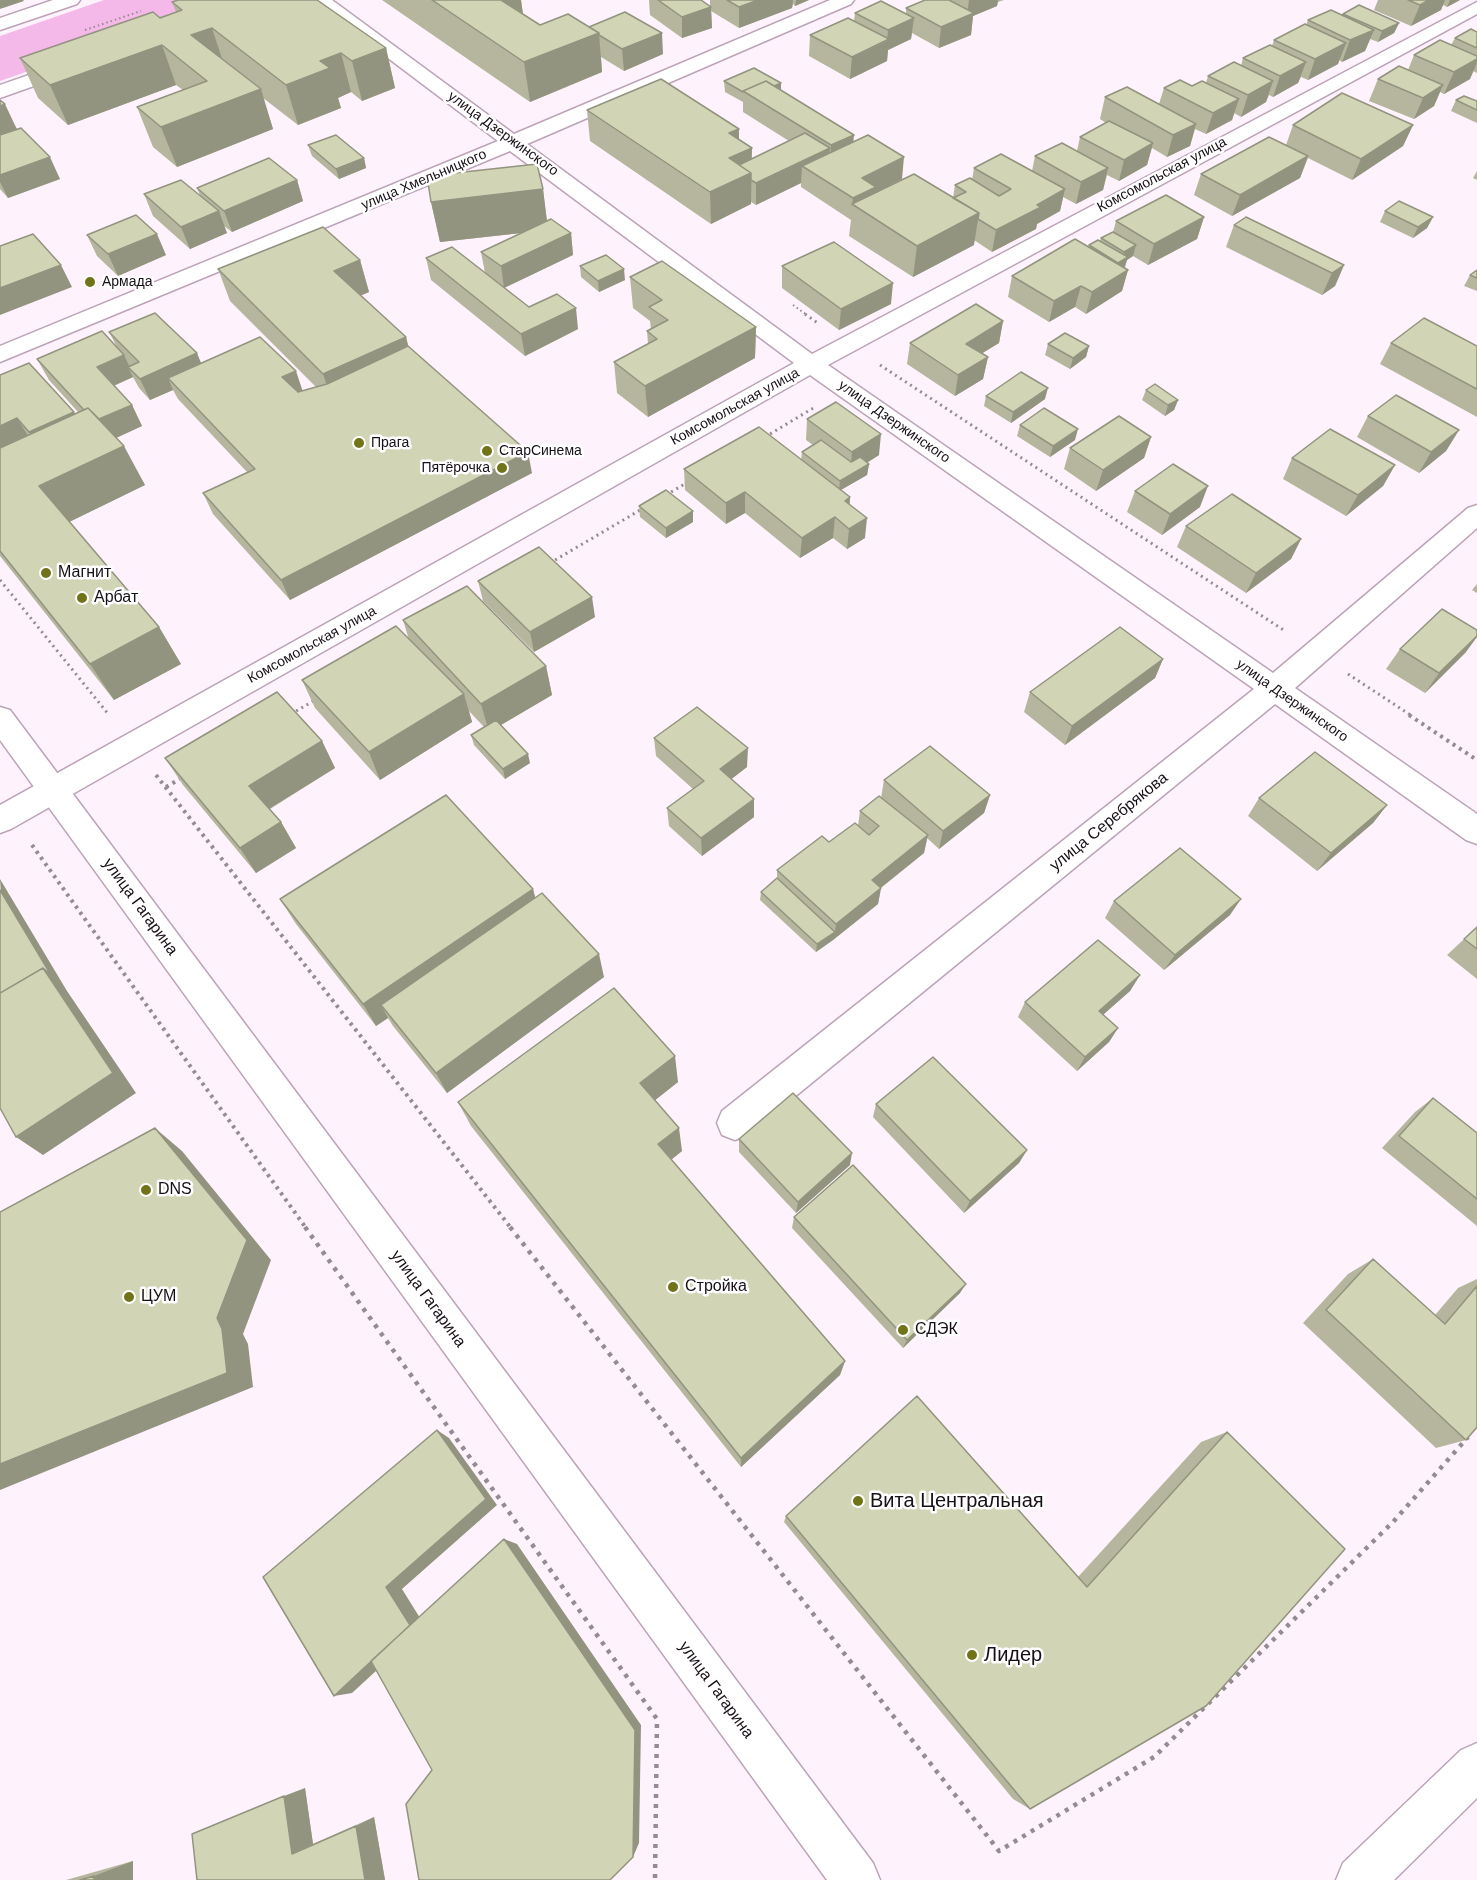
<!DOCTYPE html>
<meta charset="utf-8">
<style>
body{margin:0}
canvas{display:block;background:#fef3fc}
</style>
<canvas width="1477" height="1880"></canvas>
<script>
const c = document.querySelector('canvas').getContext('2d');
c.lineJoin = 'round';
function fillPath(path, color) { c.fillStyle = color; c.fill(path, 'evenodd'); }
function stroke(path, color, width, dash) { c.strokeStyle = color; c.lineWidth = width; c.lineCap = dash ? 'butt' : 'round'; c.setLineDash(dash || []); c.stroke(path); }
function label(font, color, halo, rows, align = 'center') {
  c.font = font + ' Arial,sans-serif'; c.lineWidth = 5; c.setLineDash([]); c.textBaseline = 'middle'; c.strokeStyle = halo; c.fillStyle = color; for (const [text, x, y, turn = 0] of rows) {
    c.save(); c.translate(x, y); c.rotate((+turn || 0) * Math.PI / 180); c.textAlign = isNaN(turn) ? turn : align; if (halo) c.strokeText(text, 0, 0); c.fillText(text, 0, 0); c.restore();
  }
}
fillPath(new Path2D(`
 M104,0H230L0,81V36Z`), '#f4b8e9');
const minor = new Path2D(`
 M53,0H80L77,4L0,30V18Z
 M311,0H332L514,134L830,0H854L851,4L527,144L812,354L1477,2V14L828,365L1273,673L1468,508L1477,505V528L1295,688L1477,814V844L1466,840L1275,704L748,1135L735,1140L722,1135L717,1123L722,1111L1254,689L810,375L11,829L0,833V805L794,363L510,151L0,362V346L498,141Z
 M72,60L82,66L79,70L0,98V85Z`);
const major = new Path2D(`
 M0,707L10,710L873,1863L880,1880H827L0,740Z
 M1477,1743V1798L1394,1880H1336L1343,1863L1461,1750Z`);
stroke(minor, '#bda3b8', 3);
stroke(major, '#bda3b8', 3);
stroke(new Path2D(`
 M85,30L141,11
 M793,305L807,315`), '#948b93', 2, [1.5, 3]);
stroke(new Path2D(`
 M805,314L819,324
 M880,365L1285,631
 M765,437L815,407
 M666,495L688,482
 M550,563L642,509
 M0,580L109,715
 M1348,674L1412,716
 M291,714L315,700`), '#948b93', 3, [2, 4]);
stroke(new Path2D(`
 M1409,715L1477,760
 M156,775L511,1228
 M166,787L183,777
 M32,845L306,1228`), '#948b93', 4, [3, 4.5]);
stroke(new Path2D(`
 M305,1227L657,1719L655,1880
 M510,1227L999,1851L1154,1757L1393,1522L1468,1437`), '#948b93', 4.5, [4, 6]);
fillPath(minor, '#fff');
fillPath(major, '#fff');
fillPath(new Path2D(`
 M382,0H521L523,14L540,25L589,27L663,54L624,71L601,57L602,72L530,102Z
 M649,0H701L710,6V0H809L795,6L793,4L792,8L739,28L711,11L712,28L682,38L650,15Z
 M925,0H1004L998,2L997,6L973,16L971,35L939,48L912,33L911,39L888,50L887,61L850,79L809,56L810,35L854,21L855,13L906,14V8Z
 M1378,0H1460L1447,7L1443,5L1441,10L1411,26L1374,10Z
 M172,2L386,48L395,88L362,101L351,92L338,98L341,108L298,125L263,98L273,129L177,167L153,147L137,107L183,90L176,85L68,125L38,98L20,58L176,12Z
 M1342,15L1399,23L1394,33L1378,42L1370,39L1365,51L1342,62L1339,60L1338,64L1308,80L1301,77L1298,83L1273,97L1269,95L1266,102L1241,117L1234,113L1232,120L1206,134L1195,129L1190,146L1167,157L1152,148L1147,165L1119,181L1107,175L1103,190L1076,204L1063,197L1060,211L1037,224L1036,229L992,252L974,240V245L913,277L849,236L851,220L801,187V183L756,205L751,202V204L711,224L590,141L587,110L739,129V140L752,159L789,141L743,112V102L725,92L724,81L781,90L853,142L902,179L876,192V193L953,198L955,185L972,180L974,168L1032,171L1035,156L1077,151L1080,137L1106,123L1100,119L1105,97L1159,104L1164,88L1192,86L1206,83L1208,76L1241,66L1243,58L1272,46L1274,40L1306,25L1308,20Z
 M1477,32V73L1473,71L1470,79L1444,94L1440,92L1434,106L1414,119L1369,101L1378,79L1408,70L1414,55L1451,45L1455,38Z
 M0,100L17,129L60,179L8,198L0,189Z
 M1456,100L1477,101V123L1451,111Z
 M1293,125H1413L1403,146L1352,180L1308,158L1300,178L1232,216L1194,195L1201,174L1286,145Z
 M308,145L364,158L366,168L339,179L312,156Z
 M1477,171V180L1473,178Z
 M297,180L303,201L232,232L224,226L227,233L190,249L153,216L144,194L200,195L197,188Z
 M543,189L547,221L571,233L573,255L504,288L529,307L578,329L525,356L431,280L426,258L485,273L481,252L522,233L440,242L431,202Z
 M1385,211L1433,217L1427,228L1413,238L1380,222Z
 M1204,217L1197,239L1148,265L1133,256L1127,260L1125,268L1128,270L1122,291L1086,314L1075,307L1049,322L1008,297L1012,276L1089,247V245L1100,241L1101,238L1113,232L1116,221Z
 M1234,225L1344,265L1335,286L1322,295L1226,247Z
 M87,235L166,255L118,276L97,256Z
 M360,260L369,292L361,295L406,337L408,346L532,473L290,600L213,514L203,493L247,472L178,399L173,390L150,400L139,388L133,377L114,386L132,405L142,426L116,438L145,485L69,522L159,627L181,664L114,700L0,556V375L75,414L78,412L49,380L37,359L117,347L109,332L201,363L303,391L316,387L230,301L218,269Z
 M580,266L625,280L599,292L581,277Z
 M782,266L891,304L839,330L782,288Z
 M1477,270V291L1464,286L1470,275Z
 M630,277L756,327L755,358L648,417L617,393L614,362L648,344L647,331L651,329L650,321L633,308Z
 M1003,321L999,343L982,353L988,357L983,379L955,396L907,364L910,343Z
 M1391,343L1477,346V417L1380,364Z
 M1048,344L1089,346L1086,357L1070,369L1045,355Z
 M1146,390L1178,400L1174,410L1165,416L1142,400Z
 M986,396L1045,399L1011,423L984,406Z
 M1368,416L1459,430L1446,451L1419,473L1357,437Z
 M807,419L879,455L867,463L869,464L867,475L841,490L850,497V504L865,538L847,549L833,538L800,558L745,513L726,524L685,490L684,469L801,460L802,452L813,445L806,440Z
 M1020,425L1075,440L1050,457L1017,436Z
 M1151,437L1144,458L1096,491L1064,469L1070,448Z
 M1292,458L1395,465L1383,486L1346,516L1283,479Z
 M1135,491L1200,507L1162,535L1127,512Z
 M639,506L693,522L666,538L640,517Z
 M1186,526L1301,539L1291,559L1246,593L1177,547Z
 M478,581L595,617L534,652L483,601Z
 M1477,584V593L1472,590Z
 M403,620L546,666L552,695L501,725L530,763L505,779L474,745L471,735L484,727L469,711L472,722L380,780L315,708L302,680L409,640Z
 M1400,649L1466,652L1425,693L1386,669Z
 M1163,659L1155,678L1065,745L1024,712L1030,692Z
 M654,738L747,767L731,779L754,817L702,856L669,826L667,808L693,789L656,756Z
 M322,741L335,768L270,809L281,822L296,848L256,873L183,785L165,758Z
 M884,780L990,795L984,813L939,849L927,838L924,853L881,888L878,904L833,940L816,952L760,900L761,892L777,878V870L829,842L858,826L860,811L881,798Z
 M1259,798L1387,805L1373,823L1317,871L1248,816Z
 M533,889L535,897L604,977L447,1093L393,1026L388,1018L376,1026L296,924L280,899Z
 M1114,901L1230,915L1164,970L1105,918Z
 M1477,927V979L1447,955Z
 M1140,975L1130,991L1103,1015L1118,1028L1109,1042L1077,1071L1018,1017L1025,1002Z
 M678,1082L655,1100L682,1151L671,1160L845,1361L840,1375L741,1467L471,1126L458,1102Z
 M1433,1098L1477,1133V1226L1382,1148L1415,1112Z
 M876,1104L1027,1150L1019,1163L964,1213L873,1117Z
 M739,1139L850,1165L796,1213L739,1152Z
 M794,1217L960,1293L903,1348L792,1228Z
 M1373,1259L1435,1315L1458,1288L1477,1279V1427L1466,1440L1436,1448L1303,1323L1348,1274Z
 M1227,1432L1030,1809L1013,1799L784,1522L786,1516L1078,1577L1201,1442Z
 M305,1788L313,1844L374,1817L385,1880H197Z
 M133,1861V1880H66Z`), '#b5b69d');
fillPath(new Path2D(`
 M0,0H23L24,1L0,9Z
 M499,0H521L525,30Z
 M758,0H793L792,8L739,28V7Z
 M796,0H809L795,6Z
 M969,0H998L997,6L973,16L971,35L939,48L941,27L967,16Z
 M1429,0H1445L1441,10L1411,26L1420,5Z
 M1450,0H1460L1447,7Z
 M711,7L712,28L682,38V17Z
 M914,18L911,39L888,50L887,61L850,79L852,57L887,41L888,30Z
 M1399,23L1394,33L1378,42L1382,31Z
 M212,28L225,68L191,35Z
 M1374,30L1365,51L1342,62L1350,40Z
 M599,33L602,72L530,102L524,62Z
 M662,33L663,54L624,71L622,49Z
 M1346,43L1338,64L1308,80L1315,59Z
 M162,45L176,85L68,125L50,85Z
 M386,48L395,88L362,101L352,61Z
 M341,53L351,92L338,98L341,108L298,125L286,85L320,61Z
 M1477,59V63L1470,79L1444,94L1454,72Z
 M1306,62L1298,83L1273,97L1280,76Z
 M1273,81L1266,102L1241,117L1248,95Z
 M781,83V94L752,96Z
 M1443,85L1434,106L1414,119L1423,98Z
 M261,89L273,129L177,167L161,127Z
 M1239,99L1232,120L1206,134L1213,113Z
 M5,104L20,136L0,144V106Z
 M1196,124L1190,146L1167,157L1173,135Z
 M1413,125L1403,146L1352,180L1361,159Z
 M739,129V154L752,148L751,204L711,224L710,192L729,133Z
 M854,135L852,157L830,167L831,145Z
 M1153,143L1147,165L1119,181L1124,160Z
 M830,148L828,169L802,166L801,183L756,205V183Z
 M1308,156L1300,178L1232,216L1240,195Z
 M50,157L60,179L8,198L0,182V175Z
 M904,157L902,179L876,192L874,209L852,205L853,198L862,178Z
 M364,158L366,168L339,179L336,169Z
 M1108,168L1103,190L1076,204L1081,182Z
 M297,180L303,201L232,232L224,211Z
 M543,189L548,230L440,242L431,202Z
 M1065,189L1060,211L1037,224L1036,229L992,252L996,230L1037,205Z
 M219,211L227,233L190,249L181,227Z
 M979,213L974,245L913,277L917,246Z
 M1204,217L1197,239L1148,265L1154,244Z
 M1433,217L1427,228L1413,238L1418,227Z
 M571,233L573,255L504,288L501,266Z
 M157,234L166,255L118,276L108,254Z
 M1136,245L1133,256L1127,260L1124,268L1115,274L1118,263L1122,261L1124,252Z
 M360,260L369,292L344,303L334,271Z
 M61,265L72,287L0,315V288Z
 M1344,265L1335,286L1322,295L1332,273Z
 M624,269L625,280L599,292L598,281Z
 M1128,270L1122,291L1086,314L1092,292Z
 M893,283L891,304L839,330L841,309Z
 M1081,286L1075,307L1049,322L1054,301Z
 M576,308L578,329L525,356L521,334Z
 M1003,321L999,343L963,365L966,344Z
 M756,327L755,358L648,417L645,386Z
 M406,337L414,368L334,405L323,374Z
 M1089,346L1086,357L1070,369L1073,358Z
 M197,353L206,375L168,378L173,390L150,400L140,379Z
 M124,355L131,370L128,367L133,377L108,388L97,367Z
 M988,357L983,379L955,396L958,375Z
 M296,371L303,392L290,399L282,377Z
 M1048,388L1045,399L1011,423L1013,412Z
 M1178,400L1174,410L1165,416L1168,405Z
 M132,405L142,426L105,443L94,421Z
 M74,412L85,433L42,453L29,432Z
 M17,418L30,439L0,453V426Z
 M1078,429L1075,440L1050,457L1053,446Z
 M1459,430L1446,451L1419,473L1431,452Z
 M881,434L879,455L850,473L852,452Z
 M1151,437L1144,458L1096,491L1103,470Z
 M124,446L145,485L63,525L39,486Z
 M528,452L532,473L290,600L281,580Z
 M869,464L867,475L839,491L840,481Z
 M1395,465L1383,486L1346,516L1358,495Z
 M1208,486L1200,507L1162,535L1170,514Z
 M745,492V513L726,524V503Z
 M850,497L848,518L845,501Z
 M693,511V522L666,538V528Z
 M835,517L833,538L800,558L802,538Z
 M867,518L865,538L847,549L849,529Z
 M1301,539L1291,559L1246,593L1256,573Z
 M592,597L595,617L534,652L530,632Z
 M159,627L181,664L114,700L90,664Z
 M1477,636V637L1466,652L1425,693L1439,673Z
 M1163,659L1155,678L1065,745L1072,726Z
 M546,666L552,695L489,732L481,704Z
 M464,694L472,722L380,780L369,752Z
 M322,741L335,768L264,812L249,786Z
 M748,748L747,767L720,788V769Z
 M528,754L530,763L505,779L503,769Z
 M990,795L984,813L939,849L943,831Z
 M754,799V817L702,856L701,838Z
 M1387,805L1373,823L1317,871L1331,853Z
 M281,822L296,848L256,873L240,848Z
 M928,835L924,853L879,889L881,888L878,904L833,940L816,952L817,944L835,932L836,924L872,880Z
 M0,879L67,991L136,1093L43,1155L16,1137Z
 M533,889L539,913L381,1005L388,1018L376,1026L363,1004Z
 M1241,899L1230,915L1164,970L1175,955Z
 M599,954L604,977L447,1093L436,1073Z
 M1140,975L1130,991L1090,1026L1099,1011Z
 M1118,1028L1109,1042L1077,1071L1085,1057Z
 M675,1056L678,1082L644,1109L640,1083Z
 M155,1128L182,1151L271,1260L243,1334L248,1344L253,1387L0,1490V1464L217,1318Z
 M679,1128L682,1151L662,1167L658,1144Z
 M1027,1150L1019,1163L964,1213L970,1201Z
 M852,1153L850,1165L796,1213L798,1202Z
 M966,1284L960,1293L903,1348L907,1340Z
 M845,1361L840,1375L741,1467V1458Z
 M437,1430L449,1438L497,1505L402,1589L425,1626L352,1693L334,1696L386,1587Z
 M504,1539L517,1544L641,1725L639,1843L633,1857Z
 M305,1788L313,1844L292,1854L284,1796Z
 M374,1817L385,1880H365L356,1826Z
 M133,1861V1880H94V1876Z`), '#93947f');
const building = new Path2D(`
 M178,0H317L386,48L352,61L341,53L320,61L330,68L286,85L212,28L191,35L261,89L161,127L137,107L207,81L162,45L50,85L20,58L153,12L160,18L182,10L172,2Z
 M432,0H501L540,25L568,14L599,33L524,62Z
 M658,0H701L711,7L682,17Z
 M727,0H758L739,7Z
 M925,0H949L974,13L941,27L906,8Z
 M1408,0H1429L1420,5Z
 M881,1L914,18L888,30L855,13Z
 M1359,5L1399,23L1382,31L1343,14Z
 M1331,10L1374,30L1350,40L1308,20Z
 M625,12L662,33L622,49L599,35V33L589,27Z
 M848,18L889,39L852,57L810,35Z
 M1305,24L1346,43L1315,59L1274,40Z
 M1471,29L1477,32V48L1455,38Z
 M1440,40L1477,56V59L1454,72L1414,55Z
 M1270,45L1306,62L1280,76L1243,58Z
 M1234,62L1273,81L1248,95L1208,76Z
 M1399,66L1443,85L1423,98L1378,79Z
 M754,68L781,83L774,86L766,81L743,91V92L724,81Z
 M661,79L739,129L729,133L752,148L729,158L751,173L710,192L587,110Z
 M1180,80L1192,86L1202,81L1239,99L1213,113L1164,88Z
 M766,81L854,135L831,145L743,91Z
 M1127,87L1196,124L1173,135L1105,97Z
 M1342,93L1413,125L1361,159L1293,125Z
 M1464,96L1477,101V110L1456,100Z
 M0,100L5,104L0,106Z
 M1109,121L1153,143L1124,160L1080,137Z
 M21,128L50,157L0,175V135Z
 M805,133L830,148L756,183L751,180V173L739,165Z
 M336,135L364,158L336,169L308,145Z
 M868,135L904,157L862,178L876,187L853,198L802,166Z
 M1269,137L1308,156L1240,195L1201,174Z
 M1062,143L1108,168L1081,182L1035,156Z
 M1001,154L1065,189L1037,205L1041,207L996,230L978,219L979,213L953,198L966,192L955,185L970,178L999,196L1011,189L974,168Z
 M269,158L297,180L224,211L197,188Z
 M537,164L543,189L431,202L427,176Z
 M914,174L979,213L917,246L852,204Z
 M181,180L219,211L181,227L144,194Z
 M1166,195L1204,217L1154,244L1116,221Z
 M1399,201L1433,217L1418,227L1385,211Z
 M136,215L157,234L108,254L87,235Z
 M1246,217L1344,265L1332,273L1234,225Z
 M551,219L571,233L501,266L481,252Z
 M323,227L360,260L334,271L406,337L323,374L218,269Z
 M1113,232L1136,245L1124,252L1101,238Z
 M33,234L61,265L0,288V246Z
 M1075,239L1128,270L1092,292L1081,286L1054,301L1012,276Z
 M1098,240L1128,257L1118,263L1089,245Z
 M834,242L893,283L841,309L782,266Z
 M452,247L529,307L557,294L576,308L521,334L426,258Z
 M606,255L624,269L598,281L580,266Z
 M662,261L756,327L645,386L614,362L657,339L647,331L668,320L649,307L662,300L630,277Z
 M1477,270V278L1470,275Z
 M976,304L1003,321L966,344L988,357L958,375L910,343Z
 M155,313L197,353L140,379L128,367L139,362L109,332Z
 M1424,318L1477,346V389L1391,343Z
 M102,331L124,355L97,367L132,405L99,419L88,408L84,410L37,359Z
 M1065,333L1089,346L1073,358L1048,344Z
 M260,337L296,371L282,377L298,392L327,384L408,346L528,452L281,580L203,493L255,469L168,378Z
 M29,363L74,412L29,432L17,418L0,426V375Z
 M1021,372L1048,388L1013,412L986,396Z
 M1155,384L1178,400L1168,405L1146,390Z
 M1396,395L1459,430L1431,452L1368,416Z
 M836,402L881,434L852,452L807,419Z
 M88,408L124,446L39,486L159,627L90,664L0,551V448Z
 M1044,408L1078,429L1053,446L1020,425Z
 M1119,416L1151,437L1103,470L1070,448Z
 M759,427L850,497L845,501L867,518L849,529L835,517L802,538L745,492L726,503L684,469Z
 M1330,429L1395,465L1358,495L1292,458Z
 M821,440L851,462L860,457L869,464L840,481L802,452Z
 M1173,464L1208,486L1170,514L1135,491Z
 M666,490L693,511L666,528L639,506Z
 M1232,494L1301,539L1256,573L1186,526Z
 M539,547L592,597L530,632L478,581Z
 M467,586L546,666L481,704L403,620Z
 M1442,609L1477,630V636L1439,673L1400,649Z
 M396,626L464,694L369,752L302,680Z
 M1120,627L1163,659L1072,726L1030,692Z
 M277,692L322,741L249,786L281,822L240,848L165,758Z
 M697,707L748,748L720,769L754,799L701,838L667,808L704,781L654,738Z
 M496,720L528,754L503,769L471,735Z
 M930,746L990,795L943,831L884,780Z
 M1315,752L1387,805L1331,853L1259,798Z
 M446,795L533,889L363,1004L280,899Z
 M879,796L928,835L872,880L881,888L836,924L777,870L822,836L829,842L855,823L869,835L879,826L860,811Z
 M1180,848L1241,899L1175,955L1114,901Z
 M777,878L835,932L817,944L761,892Z
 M0,890L51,975L43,968L0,993Z
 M542,893L599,954L436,1073L381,1005Z
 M1477,927V949L1464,939Z
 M1098,940L1140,975L1099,1011L1118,1028L1085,1057L1025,1002Z
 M43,968L113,1073L16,1137L0,1108V993Z
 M614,988L675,1056L640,1083L679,1128L658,1144L845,1361L741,1458L458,1102Z
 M933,1057L1027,1150L970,1201L876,1104Z
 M793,1093L852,1153L798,1202L739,1139Z
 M1433,1098L1477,1133V1199L1399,1136Z
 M155,1128L247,1240L217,1318L222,1329L227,1373L0,1464V1212Z
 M853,1165L966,1284L907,1340L794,1217Z
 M1373,1259L1445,1324L1477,1286V1427L1466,1440L1326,1310Z
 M917,1396L1087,1587L1227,1432L1345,1549L1206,1706L1030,1809L786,1516Z
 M437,1430L486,1499L386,1587L410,1625L334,1696L263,1577Z
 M504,1539L635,1730L633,1857L610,1880H419L406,1804L432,1770L371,1661Z
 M284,1796L292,1854L356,1826L365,1880H197L192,1834Z
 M94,1876V1880H80Z`);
fillPath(building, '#d2d4b6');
stroke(building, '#93947f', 1.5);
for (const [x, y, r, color] of [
 [90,282,6,"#717319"],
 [359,443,6,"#717319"],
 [487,451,6,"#717319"],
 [502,468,6,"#717319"],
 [46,573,6,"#717319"],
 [82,598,6,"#717319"],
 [146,1190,6,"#717319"],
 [673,1287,6,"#717319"],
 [129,1297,6,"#717319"],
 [903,1330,6,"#717319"],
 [858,1501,6,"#717319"],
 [972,1655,6,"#717319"]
]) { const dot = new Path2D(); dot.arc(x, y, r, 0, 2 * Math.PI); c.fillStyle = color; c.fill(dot); stroke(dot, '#fff', 2); }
label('14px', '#181017', '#fff', [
 ["улица Дзержинского",503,134,36],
 ["Комсомольская улица",1162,175,-28],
 ["улица Хмельницкого",424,180,-23],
 ["Комсомольская улица",735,407,-29],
 ["улица Дзержинского",894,422,35],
 ["Комсомольская улица",312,645,-29],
 ["улица Дзержинского",1292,701,35]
]);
label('14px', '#181017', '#fff', [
 ["Армада",102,282],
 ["Прага",371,443],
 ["СтарСинема",499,451],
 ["Пятёрочка",490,468,"right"]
], 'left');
label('16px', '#181017', '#fff', [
 ["Магнит",58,573],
 ["Арбат",94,598],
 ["DNS",158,1190],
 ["Стройка",685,1287],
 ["ЦУМ",141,1297],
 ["СДЭК",915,1330]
], 'left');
label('16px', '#181017', '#fff', [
 ["улица Серебрякова",1109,822,-39],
 ["улица Гагарина",140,907,54],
 ["улица Гагарина",428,1299,54],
 ["улица Гагарина",716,1690,54]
]);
label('20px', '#181017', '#fff', [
 ["Вита Центральная",870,1501],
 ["Лидер",984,1655]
], 'left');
</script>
